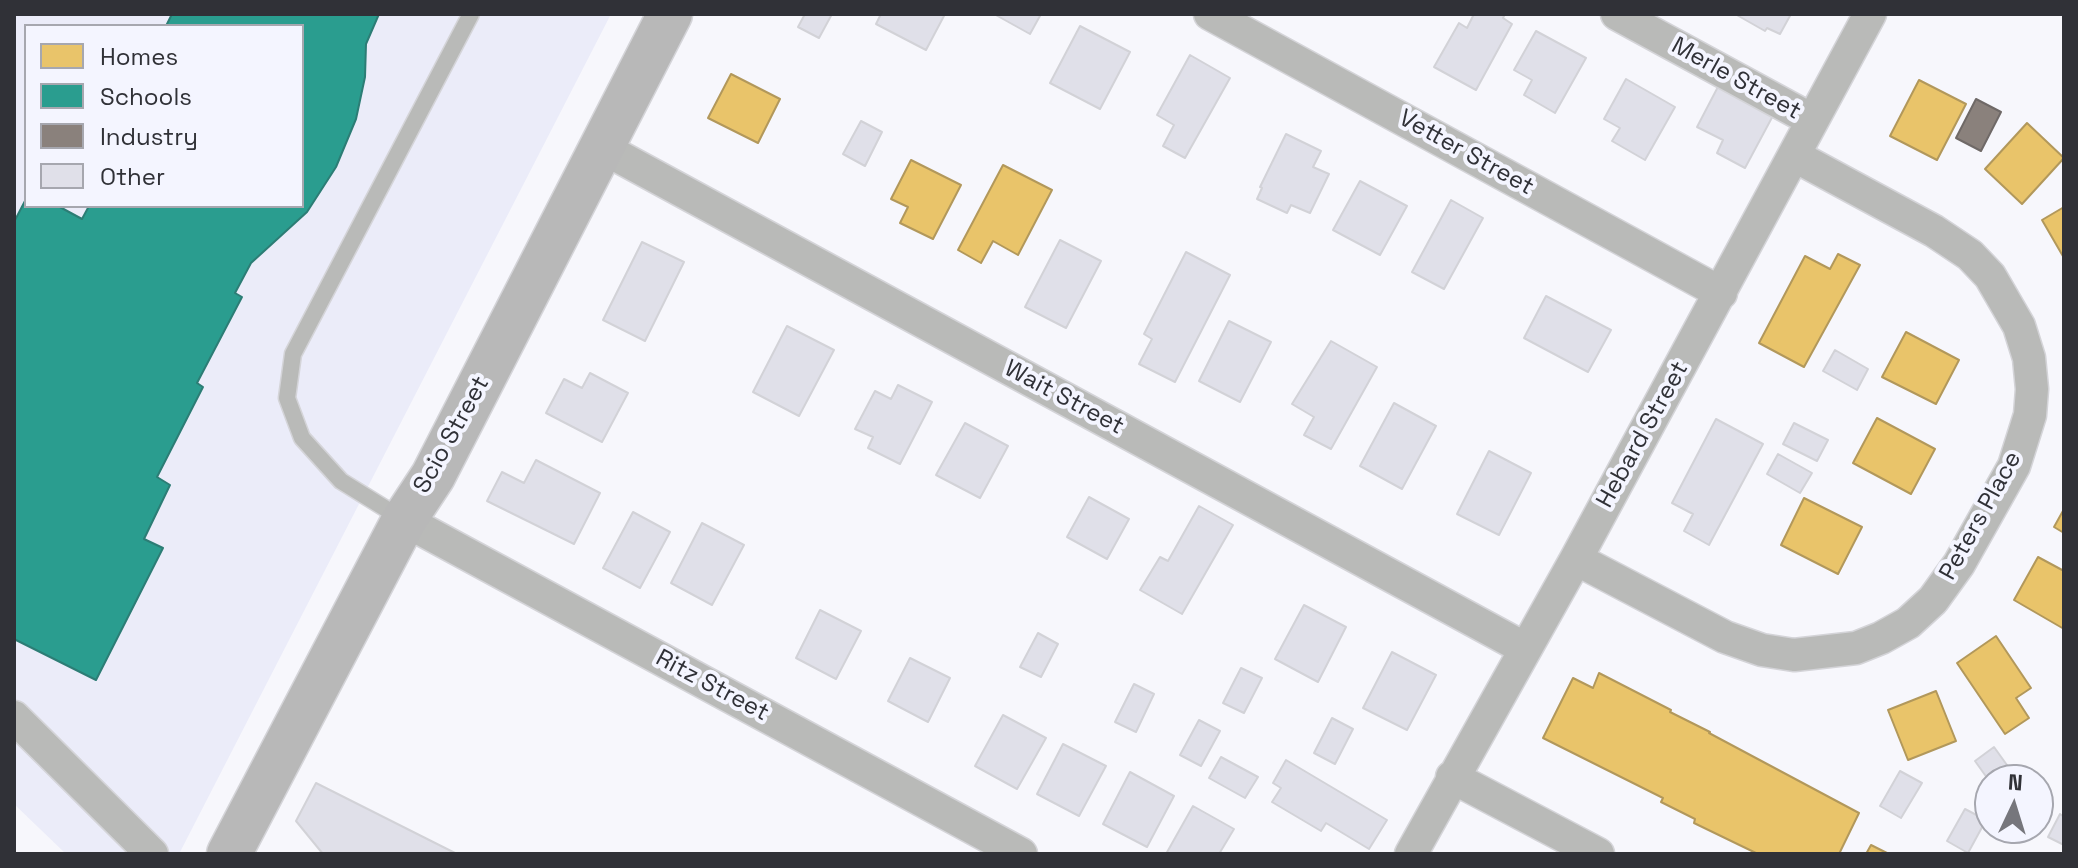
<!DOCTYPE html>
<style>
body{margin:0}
#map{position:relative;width:2078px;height:868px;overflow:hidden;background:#f7f7fc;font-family:"Space Grotesk",sans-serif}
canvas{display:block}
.frame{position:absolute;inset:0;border:16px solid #303137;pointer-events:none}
.legend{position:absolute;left:24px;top:24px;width:280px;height:184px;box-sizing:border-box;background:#f4f5ff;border:2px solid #a6a7af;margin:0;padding:10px 14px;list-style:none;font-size:24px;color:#303137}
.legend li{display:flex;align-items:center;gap:16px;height:40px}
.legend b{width:40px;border:2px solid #a6a7af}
.north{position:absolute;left:1974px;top:764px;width:80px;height:80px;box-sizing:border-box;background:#f4f5ff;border:2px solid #a6a7af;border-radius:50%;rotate:4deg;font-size:22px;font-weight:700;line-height:32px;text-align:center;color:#303137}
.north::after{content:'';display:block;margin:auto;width:28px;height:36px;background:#76767c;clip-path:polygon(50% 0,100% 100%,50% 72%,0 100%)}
</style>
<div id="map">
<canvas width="2078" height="868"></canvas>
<div class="frame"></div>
<ul class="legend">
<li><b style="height:22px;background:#e9c46a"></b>Homes</li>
<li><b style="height:22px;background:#2a9d8f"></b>Schools</li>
<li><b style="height:22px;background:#8a817c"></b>Industry</li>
<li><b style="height:22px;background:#e0e0e9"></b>Other</li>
</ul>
<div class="north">N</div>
</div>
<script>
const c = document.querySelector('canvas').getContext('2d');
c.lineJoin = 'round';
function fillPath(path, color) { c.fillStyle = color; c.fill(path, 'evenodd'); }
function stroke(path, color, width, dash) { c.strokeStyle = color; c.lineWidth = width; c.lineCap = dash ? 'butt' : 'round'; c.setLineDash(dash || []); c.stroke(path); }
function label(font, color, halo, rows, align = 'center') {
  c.font = font + ' "Space Grotesk",sans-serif'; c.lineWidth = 8; c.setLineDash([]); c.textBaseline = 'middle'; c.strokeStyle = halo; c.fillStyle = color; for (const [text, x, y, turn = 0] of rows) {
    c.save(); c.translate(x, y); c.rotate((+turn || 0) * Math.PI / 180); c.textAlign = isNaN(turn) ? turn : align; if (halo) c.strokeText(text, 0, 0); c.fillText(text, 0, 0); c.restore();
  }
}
fillPath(new Path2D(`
 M14,14H611L179,854H66L14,804ZM26,26H302V206H26Z`), '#ebecf9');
const homes = new Path2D(`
 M731,74L780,99L758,143L708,118Z
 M1919,80L1966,104L1937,160L1890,136Z
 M2027,123L2064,158L2022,204L1985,169Z
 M911,160L961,185L933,239L900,223L908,207L891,199Z
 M1003,165L1052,190L1018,255L993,241L981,263L958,250Z
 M2064,207V258L2042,220Z
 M1838,254L1860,265L1804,367L1759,343L1805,256L1830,269Z
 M1906,332L1959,360L1936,404L1882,377Z
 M1877,418L1935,449L1911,494L1853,463Z
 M1804,498L1862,527L1838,574L1781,545Z
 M2064,509V533L2054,527Z
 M2038,557L2064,571V629L2014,600Z
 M1996,636L2031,688L2016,698L2029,718L2005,734L1957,663Z
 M1599,673L1671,710L1670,712L1710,732L1709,733L1859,813L1839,854H1758L1694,823L1695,819L1661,802L1663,798L1543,738L1573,678L1593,688Z
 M1936,691L1956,741L1908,760L1888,710Z
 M1871,845L1889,854H1866Z`);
fillPath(homes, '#e9c46a');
stroke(homes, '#b2985b', 2);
const schools = new Path2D(`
 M172,14H379L366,44L365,77L356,119L336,167L307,212L251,263L235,293L242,297L197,383L203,387L157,477L170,485L144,539L163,548L96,680L14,639V222L26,199V206H58L82,219L89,206H302V26H166Z`);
fillPath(schools, '#2a9d8f');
stroke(schools, '#2c7d75', 2);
const industry = new Path2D(`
 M1976,99L2001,112L1981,151L1956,138Z`);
fillPath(industry, '#8a817c');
stroke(industry, '#6f6967', 2);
const building = new Path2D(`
 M805,14H832L819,38L798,27Z
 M881,14H945L926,50L876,24Z
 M994,14H1041L1030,34Z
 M1474,14H1505L1503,18L1512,24L1476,90L1434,67L1459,23L1467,28Z
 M1735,14H1791L1780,34L1767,28L1765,31Z
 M1080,26L1130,52L1100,109L1050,83Z
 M1536,31L1586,58L1555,113L1524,95L1532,80L1514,70Z
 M1190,55L1230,78L1185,158L1163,146L1174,125L1157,115Z
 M1626,79L1675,107L1645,160L1612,141L1620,128L1604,119Z
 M1721,81L1776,110L1745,168L1717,153L1723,140L1697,127Z
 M861,121L882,132L865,166L843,154Z
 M1286,134L1321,151L1313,167L1329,174L1310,213L1291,205L1287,213L1257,199L1262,188L1260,187Z
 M1360,181L1407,206L1380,255L1333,230Z
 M1451,200L1483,218L1444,289L1412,272Z
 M1060,240L1101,261L1066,328L1025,307Z
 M642,242L684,262L645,341L603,320Z
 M1186,252L1230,275L1175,382L1139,364L1152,339L1144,334Z
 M1546,296L1611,330L1588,372L1524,338Z
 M1229,321L1271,342L1240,402L1199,381Z
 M787,326L834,350L799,416L753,392Z
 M1331,341L1377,367L1331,449L1304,435L1314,417L1292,404Z
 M1835,350L1868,369L1857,390L1823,371Z
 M590,373L628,393L602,442L546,413L564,379L582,388Z
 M898,385L932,402L900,464L868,448L873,437L855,429L875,391L891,399Z
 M1394,403L1436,426L1402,489L1360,466Z
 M1716,419L1763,444L1709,545L1684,531L1693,514L1672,503Z
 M965,423L1008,446L980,498L936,475Z
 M1794,423L1828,440L1817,461L1783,444Z
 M1489,451L1531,473L1499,535L1457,514Z
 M1778,454L1812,473L1800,493L1767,474Z
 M536,460L600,493L574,544L487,501L502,472L524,483Z
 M1089,497L1129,519L1107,559L1067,537Z
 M1199,506L1233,525L1182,614L1140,590L1160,557L1168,561Z
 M633,512L670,532L640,588L603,568Z
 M702,523L744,545L712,605L671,583Z
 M1304,605L1346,627L1318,682L1275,659Z
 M820,610L861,631L836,679L796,658Z
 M1038,633L1058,644L1041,677L1020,667Z
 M1392,652L1436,675L1407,730L1363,708Z
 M910,658L950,678L928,722L888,701Z
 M1241,668L1262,678L1244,713L1223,703Z
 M1134,684L1154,694L1136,732L1115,722Z
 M1003,715L1046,738L1017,789L975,766Z
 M1332,718L1353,729L1335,764L1314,753Z
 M1199,720L1220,731L1201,766L1180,755Z
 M1063,744L1106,766L1079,816L1037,794Z
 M1994,747L2017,779L1990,780V782L1975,761Z
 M1221,757L1258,777L1245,798L1209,778Z
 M1286,760L1387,820L1369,849L1326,823L1321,831L1272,802L1281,788L1273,783Z
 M1900,771L1922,783L1901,818L1880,806Z
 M1130,772L1174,796L1147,847L1103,824Z
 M316,783L457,854H323L296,821Z
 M1193,806L1234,829L1219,854H1166Z
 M1965,809L1986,820L1968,853L1947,841Z
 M2060,814L2064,817V845L2048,837Z`);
fillPath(building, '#e0e0e9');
stroke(building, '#d2d2d7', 2);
const lane = new Path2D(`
 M404,520L341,481L302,438L287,398L293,354L471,14`);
const street = new Path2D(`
 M1210,14L1721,293
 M1617,14L1812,120
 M603,148L1524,648
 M404,520L1021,854
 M1576,559L1725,637L1762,650L1794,655L1856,648L1881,638L1908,623L1933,600L1959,564L2014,466L2030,415L2032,389L2029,358L2019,326L1990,276L1970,255L1934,231L1795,156
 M14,717L152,854
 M1452,777L1598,854
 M1411,854L1576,559L1870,14`);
const secondary = new Path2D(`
 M229,854L404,520L433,476L670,14`);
stroke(lane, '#d4d4d8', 19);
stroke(street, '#d4d4d8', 35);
stroke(secondary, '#d4d4d8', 47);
stroke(lane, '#b9bab8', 16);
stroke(street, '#b9bab8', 32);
stroke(secondary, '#b8b8b8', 44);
label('24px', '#303137', '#f4f5ff', [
 ["Merle Street",1736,79,29],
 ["Vetter Street",1466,153,29],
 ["Wait Street",1064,398,28],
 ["Scio Street",452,435,-61],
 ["Hebard Street",1643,435,-61],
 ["Peters Place",1981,516,-61],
 ["Ritz Street",712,686,28]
]);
</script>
